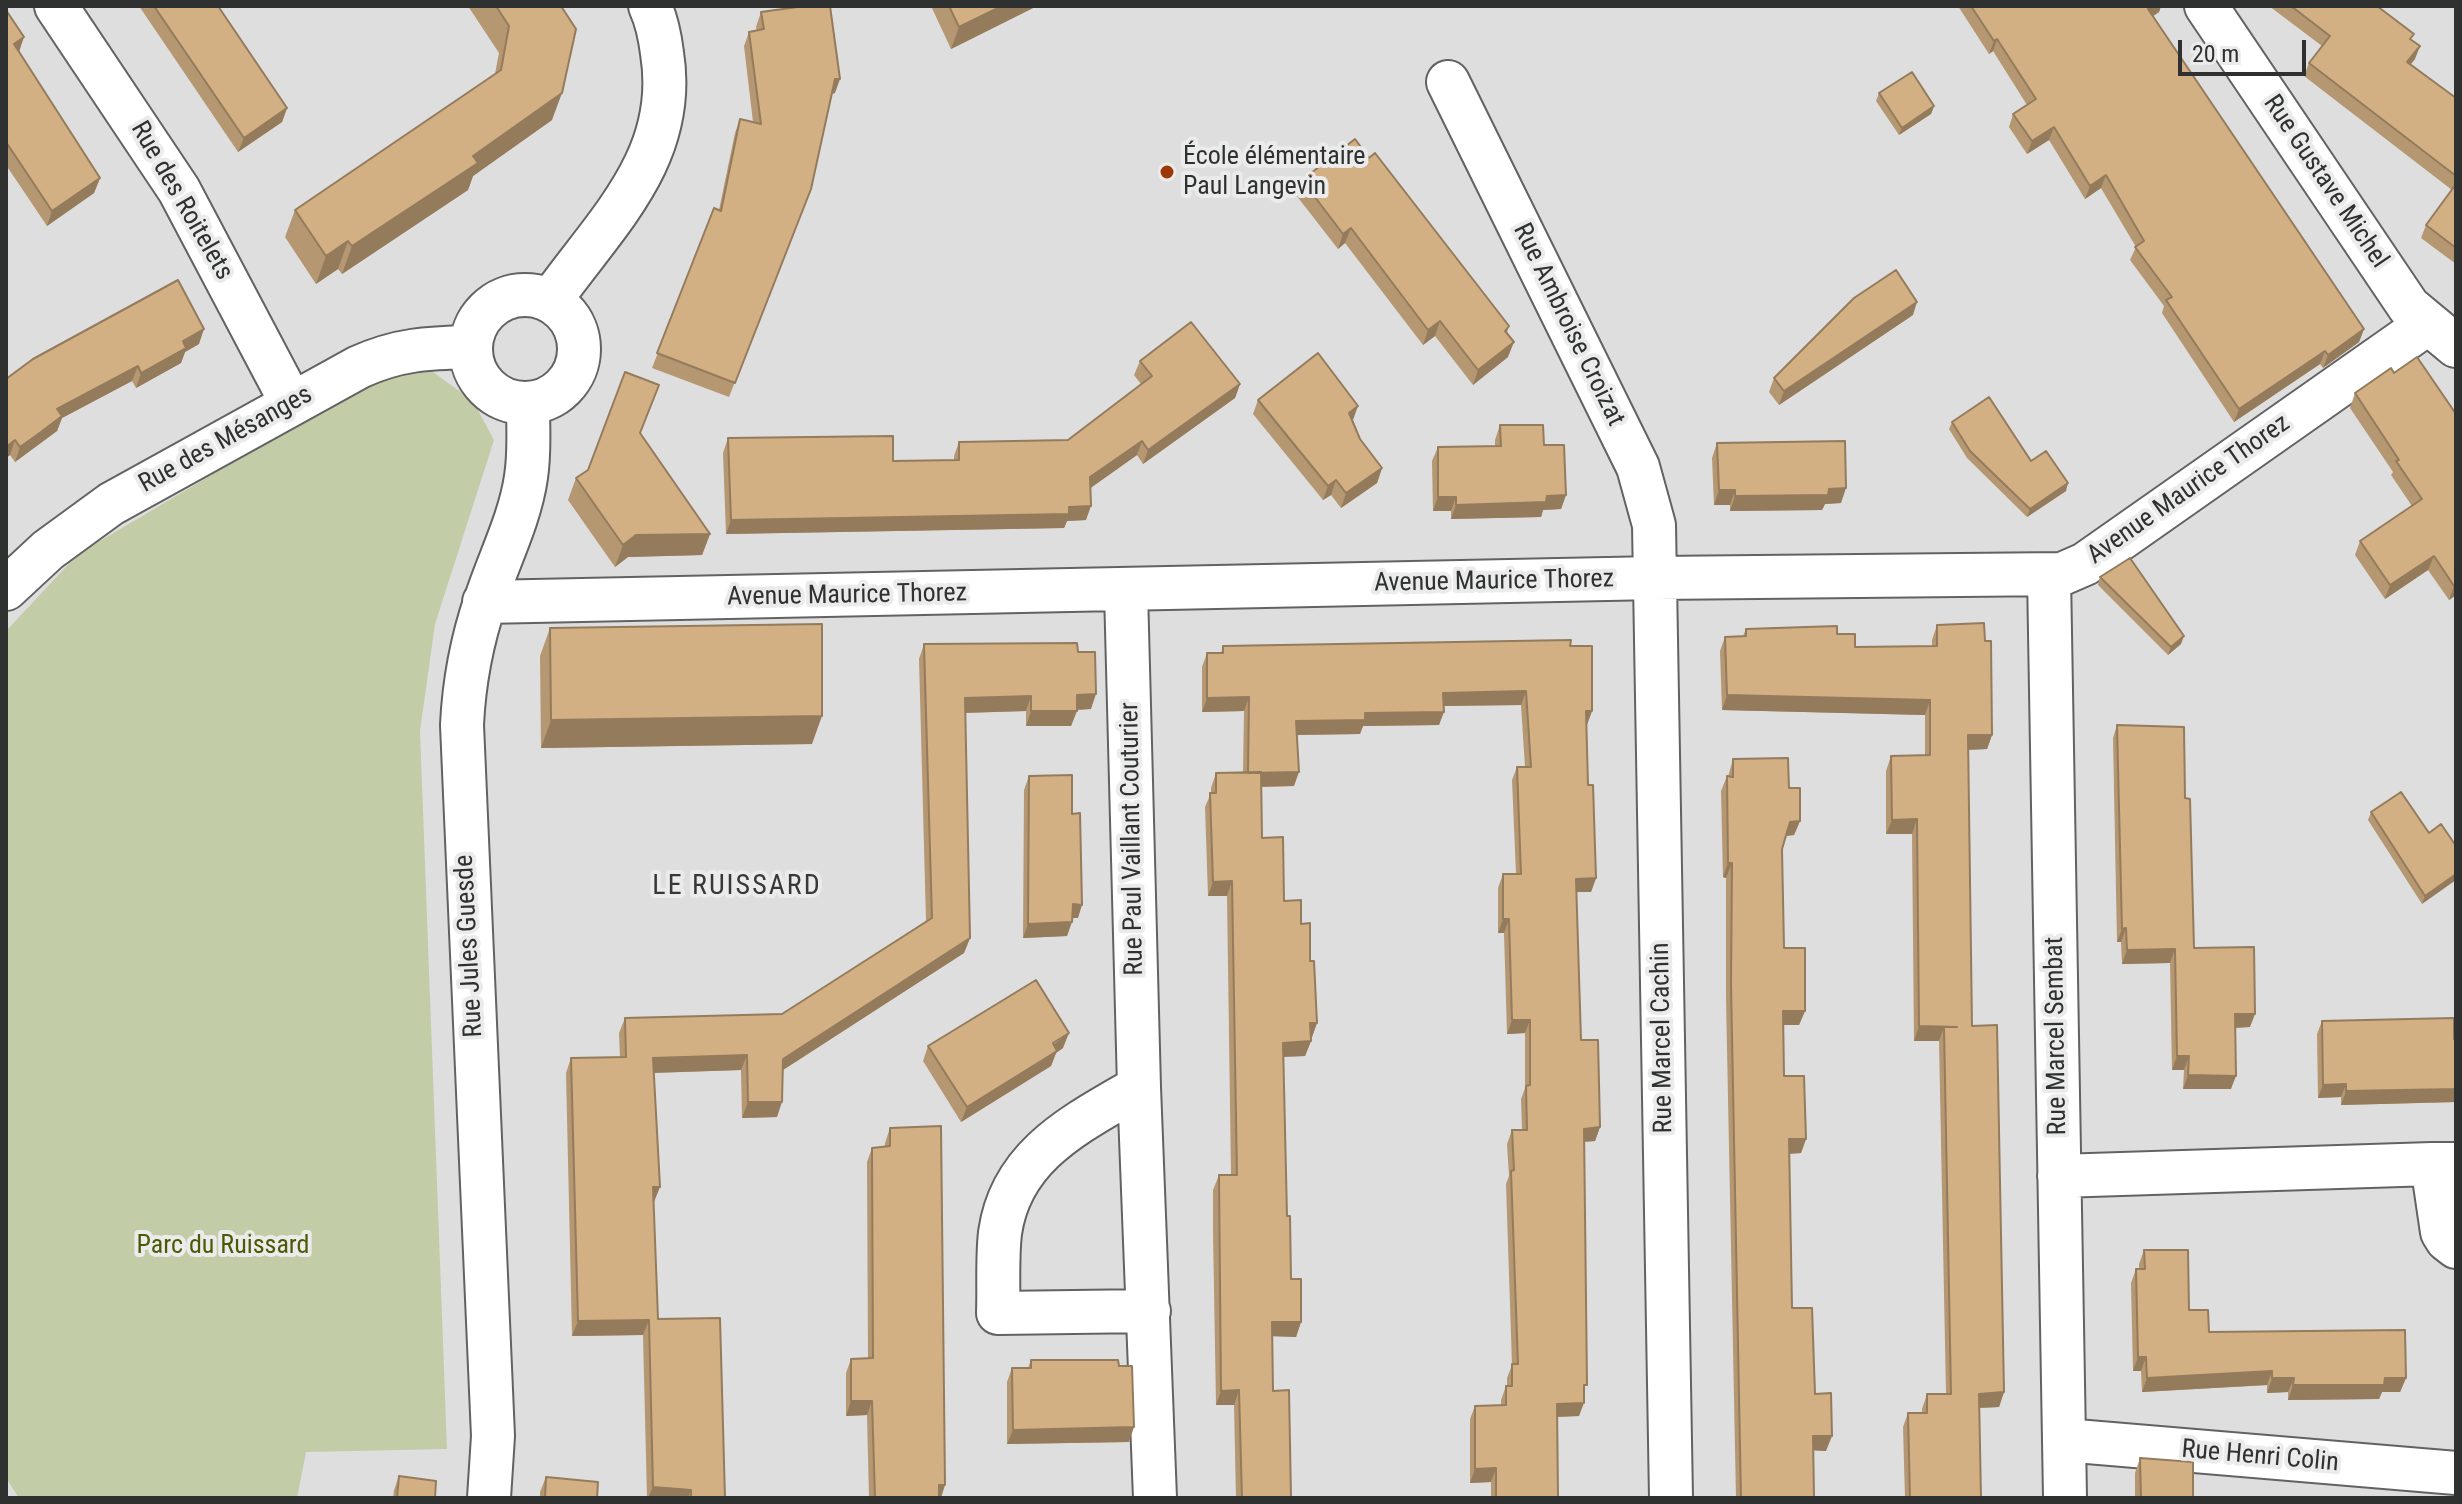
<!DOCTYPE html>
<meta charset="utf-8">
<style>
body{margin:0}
#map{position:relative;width:2462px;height:1504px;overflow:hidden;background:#dededf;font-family:"Roboto Condensed",sans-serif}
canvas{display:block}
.frame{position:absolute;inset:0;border:8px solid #2f3030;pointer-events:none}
.scale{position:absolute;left:2178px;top:40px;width:128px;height:36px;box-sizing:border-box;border:4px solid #2f3030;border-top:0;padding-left:10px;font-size:24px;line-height:28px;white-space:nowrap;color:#2f3030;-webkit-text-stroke:6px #ebebec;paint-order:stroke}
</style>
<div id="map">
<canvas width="2462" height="1504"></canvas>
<div class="frame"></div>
<div class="scale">20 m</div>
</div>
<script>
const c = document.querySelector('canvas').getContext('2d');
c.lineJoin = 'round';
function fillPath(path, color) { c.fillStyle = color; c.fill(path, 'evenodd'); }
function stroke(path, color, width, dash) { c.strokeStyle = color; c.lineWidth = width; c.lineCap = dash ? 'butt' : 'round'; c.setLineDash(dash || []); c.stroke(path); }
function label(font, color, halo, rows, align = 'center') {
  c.font = font + ' "Roboto Condensed",sans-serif'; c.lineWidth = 8; c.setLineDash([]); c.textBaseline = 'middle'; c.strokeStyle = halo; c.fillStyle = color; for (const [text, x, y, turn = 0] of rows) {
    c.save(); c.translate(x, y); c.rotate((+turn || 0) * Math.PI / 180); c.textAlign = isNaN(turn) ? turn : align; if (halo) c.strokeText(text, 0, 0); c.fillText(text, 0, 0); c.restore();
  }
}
fillPath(new Path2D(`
 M433,372L473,401L494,440L435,624L420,731L447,1449L306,1452L297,1498H19L6,1478V631L78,554L382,374Z`), '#c2cca7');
const street = new Path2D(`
 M56,6L179,190L292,404
 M2206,6L2409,307L2456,346
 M1448,82L1638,467L1654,525L1671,1498
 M471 349a54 54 0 1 1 108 0a54 54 0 1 1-108 0Z
 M550,301C605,223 679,158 662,53C660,37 657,21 650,6
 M2049,575L2065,1498
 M6,589L48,550L111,504L359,367C399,349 428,348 471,347
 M1126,591L1139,1087L1155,1498
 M484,602L1656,578L2062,574L2085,564L2427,324
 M1139,1087C1078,1123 1011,1154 1000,1233C997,1259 999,1287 998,1313L1149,1311
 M2456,1164H2432L2442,1232L2447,1240L2456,1247
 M2059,1176L2432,1164
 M2064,1440L2456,1473
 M489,1498L493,1436L462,725C464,682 472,640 486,599C499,559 520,519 526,477C530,452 528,428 528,404`);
stroke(street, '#626263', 46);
stroke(street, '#fff', 42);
fillPath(new Path2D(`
 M139,6H218L287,108L282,122L238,152Z
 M468,6H561L552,120L473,176L468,190L342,274L338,269L316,284L285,237L295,210L495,74L499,53Z
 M931,6H1037L951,49Z
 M1958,6H2161L2159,12L2153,16L2364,329L2359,342L2323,368L2320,364L2234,422L2162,313L2164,306L2130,260L2136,247L2101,188L2085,199L2049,140L2027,154L2009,127L2013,114L2027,105L1993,51L1989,54Z
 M2269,6H2377L2412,40L2415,59L2411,64L2456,98V264L2421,238L2426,225L2452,190L2304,76L2309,63L2322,46Z
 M6,10L19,52L100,178L94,193L47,226L6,165Z
 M761,12L835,93L832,94L811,189L729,397L652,368L714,208L719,210L735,133L740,119L753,122L744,46L749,32L757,31L756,27Z
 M1879,93L1934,106L1931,114L1899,135L1876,101Z
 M1369,158L1509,326L1507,333L1508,357L1473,385L1435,336L1423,345L1345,243L1338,249L1296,195L1302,180Z
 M1913,315L1779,405L1769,392L1774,378Z
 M199,344L185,352L181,363L136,388L132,381L62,418L57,431L15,462L10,455L6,458V379Z
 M1140,361L1240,384L1235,398L1143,464L1137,455L1090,488L1086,520L1067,521L1064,528L726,534L723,453L728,438L893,461L954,460V456L959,442L1068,440L1141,384L1134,375Z
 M2394,373L2456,414V595L2449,600L2428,570L2385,599L2355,555L2360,541L2412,506L2391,475L2393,472L2350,408L2355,393Z
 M1258,400L1353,420L1360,439L1382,468L1377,483L1341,508L1331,495L1323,500L1253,414Z
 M1952,422L2031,461L2066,491L2027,517L1967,458L1949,429Z
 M1500,425L1544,445L1566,495L1561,509L1543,510L1541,517L1451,519V511H1433L1432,461L1438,447L1495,446V440Z
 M640,434L710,534L702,555L628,557L615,567L568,500L576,478Z
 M1717,443L1841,503L1825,504L1822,510L1730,511V505H1714L1712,458Z
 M2100,577L2181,644L2168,655L2098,585Z
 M1937,625L1985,641L1992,735L1987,749L1968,750L1972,1026L2004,1392L1999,1407L1979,1408L1981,1498H1905L1903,1427L1908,1413H1922V1409L1927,1394H1946L1939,1041H1914L1912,834H1886V771L1891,756H1925V715L1722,710L1720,651L1725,637L1743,636L1746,629L1837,634L1855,647L1932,646V640Z
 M550,628L812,744L541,748L540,656Z
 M924,644L1078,652L1091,709L1077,710L1071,726H1026V711L965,713L970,938L964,953L782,1070L777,1117L742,1118L741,1070L654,1073L653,1202L658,1319L725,1498H647L643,1335L572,1336L566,1073L571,1058L620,1057L619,1033L625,1018L782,1014L926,921L919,659Z
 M1223,646H1570L1592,711L1586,725L1588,785L1596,878L1591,892H1576L1581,1040L1600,1127L1595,1141L1584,1142V1394L1579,1416L1557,1417L1558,1498H1491V1482L1470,1483V1419L1475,1406L1501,1405V1400L1506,1386H1507V1378L1512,1365L1506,1184L1509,1176L1507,1144L1512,1130H1522L1521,1099L1525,1088V1033L1507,1034L1504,933H1498V888L1503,874H1516L1512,780L1517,767H1525L1521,705L1444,706L1439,725L1363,726L1360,734L1296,735L1294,786L1261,787L1262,838L1284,901L1301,924L1310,961L1317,1023L1312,1037L1311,1038V1041L1305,1056L1283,1057L1287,1216L1291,1279L1301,1322L1296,1337L1272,1336L1273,1391L1291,1498H1236L1234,1405H1216L1213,1231V1190L1219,1175H1231L1227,896H1208L1205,807L1211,793V788L1216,773H1243L1244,711L1202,712V667L1207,653H1221Z
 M2117,725L2185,798L2194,948L2250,1027L2235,1028L2231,1089H2183L2184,1070H2172L2170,963L2122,964L2121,942H2117L2113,738Z
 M1733,759L1789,788L1800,821L1794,835L1786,836L1782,849L1784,948L1805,1011L1799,1025H1783L1784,1076L1806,1139L1801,1153L1789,1154L1792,1308L1815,1394L1826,1451L1813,1450L1814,1498H1736L1726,998V878L1723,877L1721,791L1727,776L1728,777Z
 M1029,776L1072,814L1078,918H1072L1067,936L1023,938L1024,790Z
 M2371,812L2429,833L2456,846L2422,904L2368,820Z
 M2322,1021L2456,1039V1102L2341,1105V1097L2318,1098L2317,1034Z
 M928,1046L1063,1048L1056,1053L1051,1066L961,1122L923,1061Z
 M890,1128L941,1498H869L867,1415L846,1416V1373L851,1359L868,1358L867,1162L872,1148L885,1147V1143Z
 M2144,1250L2189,1310L2209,1332L2406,1378L2400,1392H2382L2379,1399L2288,1400V1392L2267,1393V1385L2142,1392L2141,1371H2133L2131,1283L2136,1269H2139V1264Z
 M1031,1360L1129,1442L1007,1444V1382L1012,1368H1028Z
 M2140,1458L2193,1498H2135V1473Z
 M399,1476L435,1498H393L394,1490Z
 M546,1477L597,1498H540V1492Z`), '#b59772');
fillPath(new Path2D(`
 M1002,6H1037L951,49L959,27Z
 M2154,6H2161L2159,12L2144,22L2148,9Z
 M24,37L19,52L14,44Z
 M1997,39L1993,51L1989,54L1994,41Z
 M2420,46L2415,59L2402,75L2407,62Z
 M835,79H840L835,93L830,94Z
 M562,93L552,120L473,176L468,190L342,274L352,246L473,156Z
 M1934,106L1931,114L1899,135L1902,128Z
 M287,108L282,122L238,152L244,138Z
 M2054,127L2049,140L2027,154L2032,141Z
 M2106,175L2101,188L2085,199L2090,186Z
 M100,178L94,193L47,226L52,211Z
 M1351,228L1345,243L1338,249L1343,234Z
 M348,241L338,269L316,284L326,256Z
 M1917,302L1913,315L1779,405L1784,391Z
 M1440,321L1435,336L1423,345L1428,330Z
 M204,329L199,344L185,352L181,363L136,388L141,373L183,341Z
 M2364,329L2359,342L2323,368L2328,355Z
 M1514,342L1508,357L1473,385L1478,370Z
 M2325,351L2320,364L2234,422L2239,409Z
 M138,366L132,381L62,418L57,431L15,462L20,447L57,409Z
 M1240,384L1235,398L1143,464L1148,450Z
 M1358,406L1353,420L1344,427L1349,413Z
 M15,440L10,455L6,458V447Z
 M1142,441L1137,455L1085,492L1090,477Z
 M1382,468L1377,483L1341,508L1346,493Z
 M1336,480L1331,495L1323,500L1328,486Z
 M2068,483L2066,491L2027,517L2030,509Z
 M1846,488L1841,503L1825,504L1822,510L1730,511L1735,496Z
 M1719,490H1735L1730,505H1714Z
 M1566,495L1561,509L1543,510L1541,517L1451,519L1456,505Z
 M1438,497H1456L1451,511H1433Z
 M1091,506L1086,520L1067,521L1064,528L726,534L731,520Z
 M710,534L702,555L628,557L615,567L623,545L636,535Z
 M2434,556L2428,570L2385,599L2390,585Z
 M2456,584V595L2449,600L2454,586Z
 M2184,636L2181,644L2168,655L2171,647Z
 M1526,691L1521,705L1438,706L1443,693Z
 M1096,694L1091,709L1071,710L1077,695Z
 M1727,695L1930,700L1925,715L1722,710Z
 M1031,696L1026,711L959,713L965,698Z
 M1249,697L1244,711L1202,712L1207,698Z
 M1031,711H1077L1071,726H1026Z
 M1586,711H1592L1587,725H1581Z
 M1444,712L1439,725L1363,726L1360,734L1290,735L1296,721L1365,713Z
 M822,716L812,744L541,748L551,720Z
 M1968,735H1992L1987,749L1963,750Z
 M1299,772L1294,786L1243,787L1248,773Z
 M1917,819L1912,834H1886L1892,820Z
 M1800,821L1794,835L1784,836L1790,822Z
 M1728,863H1732L1726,878L1723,877Z
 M2456,874V880L2422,904L2425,896Z
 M1596,878L1591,892H1571L1576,879Z
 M1232,881L1227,896H1208L1213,882Z
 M1073,904L1082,905L1078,918H1068Z
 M1503,919H1509L1504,933H1498Z
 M1072,922L1067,936L1023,938L1028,924Z
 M2126,928L2121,942H2117L2122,929Z
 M970,938L964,953L777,1074L783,1059Z
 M2175,949L2170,963L2122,964L2127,950Z
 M1783,1011H1805L1799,1025H1778Z
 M2235,1014H2255L2250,1027L2230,1028Z
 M1512,1020H1530L1525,1033L1507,1034Z
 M1310,1023H1317L1312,1037L1304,1038Z
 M1919,1026L1957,1027H1944L1939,1041H1914Z
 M1069,1033L1063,1048L1056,1053L1051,1066L961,1122L967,1107Z
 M1311,1041L1305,1056L1278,1057L1283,1043Z
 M747,1055L741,1070L647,1073L653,1058Z
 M2177,1056H2189L2184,1070H2172Z
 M2188,1075L2236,1076L2231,1089H2183Z
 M2346,1084L2341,1097L2318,1098L2323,1085Z
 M2456,1089V1102L2341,1105L2346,1091Z
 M748,1102H782L777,1117L742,1118Z
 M1600,1127L1595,1141L1579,1142L1584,1129Z
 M1789,1139H1806L1801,1153L1784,1154Z
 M653,1187H660L654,1202H647Z
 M649,1320L643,1335L572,1336L578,1321Z
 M1272,1322H1301L1296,1337L1267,1336Z
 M2138,1357H2146L2141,1371H2133Z
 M2272,1371L2267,1385L2142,1392L2147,1378Z
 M2272,1378H2294L2288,1392L2267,1393Z
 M2385,1378H2406L2400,1392H2382L2379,1399L2288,1400L2293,1385Z
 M1239,1390L1234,1405H1216L1221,1391Z
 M2004,1392L1999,1407L1974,1408L1979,1394Z
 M851,1401H872L867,1415L846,1416Z
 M1584,1403L1579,1416L1552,1417L1557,1404Z
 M1134,1427L1129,1442L1007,1444L1013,1430Z
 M1813,1436H1832L1826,1451L1807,1450Z
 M1496,1468L1491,1482L1470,1483L1475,1469Z
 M939,1485H945L941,1498H935Z
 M653,1487L691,1490L688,1498H648Z`), '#947b5c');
const building = new Path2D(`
 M154,6H218L287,108L244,138Z
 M496,6H561L576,29L562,93L473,156L478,163L352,246L348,241L326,256L295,210L501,70L509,26Z
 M805,6H830L840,79H835L811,189L735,383L657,353L714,208L721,211L740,119L761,124L749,32L764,29L761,12Z
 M949,6H1002L959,27Z
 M1971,6H2154L2148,9L2364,329L2328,355L2325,351L2239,409L2166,300L2172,297L2135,247L2144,241L2106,175L2090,186L2054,127L2032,141L2013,114L2036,99L1997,39L1994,41Z
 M2291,6H2377L2414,34L2410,39L2420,46L2407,62L2456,98V176L2309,63L2330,36Z
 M6,10L24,37L14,44L100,178L52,211L6,142Z
 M1912,72L1934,106L1902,128L1879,93Z
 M1355,139L1369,158L1375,153L1509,326L1505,331L1514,342L1478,370L1440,321L1428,330L1351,228L1343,234L1302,180Z
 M2456,184V248L2426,225Z
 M1896,270L1917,302L1784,391L1774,378L1854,298Z
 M178,280L204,329L183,341L186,348L141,373L138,366L57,409L62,416L41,432L20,447L15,440L6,447V379L33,359Z
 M1191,322L1240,384L1148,450L1142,441L1090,477L1091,506L1069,507V514L731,520L728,438L893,436V461L959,460V442L1068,440L1152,376L1140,361Z
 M1318,353L1358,406L1349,413L1360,439L1382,468L1346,493L1336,480L1328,486L1258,400Z
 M2417,357L2456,414V584L2454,586L2434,556L2390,585L2360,541L2422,499L2396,461L2399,460L2355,393L2391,368L2394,373Z
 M625,372L659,385L640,433L710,534L636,535L623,545L576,478L588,470Z
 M1989,397L2031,461L2046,451L2068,483L2030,509L1970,451L1952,422Z
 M1500,425H1543L1544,445H1564L1566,495L1547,496L1546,502L1456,505V497H1438V447L1501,446Z
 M1845,441L1846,488L1829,489L1828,495L1735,496V490H1719L1717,443Z
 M2130,558L2184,636L2171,647L2100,577Z
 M1984,623L1985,641H1991L1992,735H1968L1972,1026L1997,1025L2004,1392L1979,1394L1981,1498H1910L1908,1413H1927V1394H1951L1944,1027H1957L1919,1026L1917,819L1892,820L1891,756L1930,755V700L1727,695L1725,637L1746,636V629L1837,626V634H1855V647L1937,646V625Z
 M822,624V716L551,720L550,628Z
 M1571,640L1570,646H1592V711H1586L1588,785H1593L1596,878L1576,879L1581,1040H1598L1600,1127L1584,1129L1587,1385H1584V1403L1557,1404L1558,1498H1496V1468L1475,1469V1406L1506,1405V1386H1512V1364H1518L1511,1171L1514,1170L1512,1130H1527L1526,1086L1530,1085V1020H1512L1509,919H1503V874H1521L1517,767H1531L1526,691L1443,693L1444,712L1365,713V720L1296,721L1299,772L1248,773L1249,697L1207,698V653H1223V646Z
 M1077,643L1078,652H1095L1096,694L1077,695V711H1031V696L965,698L970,938L783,1059L782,1102H748L747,1055L653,1058L660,1187H653L658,1319L720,1318L725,1498H691V1490L653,1487L649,1320L578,1321L571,1058L626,1057L625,1018L782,1014L932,918L924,644Z
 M2117,725L2184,727L2185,798L2190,799L2194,948L2254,947L2255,1014H2235L2236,1076L2188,1075L2189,1056H2177L2175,949L2127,950L2126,928L2122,929Z
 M1788,758L1789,788H1800V821L1790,822L1782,849L1784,948H1805V1011H1783L1784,1076H1804L1806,1139H1789L1792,1308H1812L1815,1394L1831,1393L1832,1436H1813L1814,1498H1741L1731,984L1732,863H1728L1727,776L1733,777V759Z
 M1261,772L1262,838L1283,837L1284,901L1301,900V924L1310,923V961H1314L1317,1023H1310L1311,1041L1283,1043L1287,1216H1290L1291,1279H1301V1322H1272L1273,1391L1289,1390L1291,1498H1242L1239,1390L1221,1391L1219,1175H1237L1232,881L1213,882L1210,793H1216V773Z
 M1072,775V814L1080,813L1082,905L1073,904L1072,922L1028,924L1029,776Z
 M2401,792L2429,833L2441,824L2456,846V874L2425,896L2371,812Z
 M1036,980L1069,1033L1053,1043L1057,1051L967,1107L928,1046Z
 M2454,1018V1039H2456V1089L2346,1091V1084L2323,1085L2322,1021Z
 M941,1126L945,1485H939V1498H875L872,1401H851V1359L873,1358L872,1148L890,1146V1128Z
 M2144,1250H2188L2189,1310H2208L2209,1332L2405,1330L2406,1378H2385L2384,1385H2293L2294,1378H2272V1371L2147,1378L2146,1357H2138L2137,1312L2136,1269H2145Z
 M1031,1360H1118L1119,1366H1132L1134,1427L1013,1430L1012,1368H1031Z
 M2140,1458L2193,1462V1498H2141Z
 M399,1476L436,1481L435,1498H397Z
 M546,1477L598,1482L597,1498H545Z`);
fillPath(building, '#d3b084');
stroke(building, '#947b5c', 2);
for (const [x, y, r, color] of [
 [1167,172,8,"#9c3707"]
]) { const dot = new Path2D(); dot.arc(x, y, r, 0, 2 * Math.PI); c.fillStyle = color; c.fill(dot); stroke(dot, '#ebebec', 3); }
label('26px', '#2f3030', '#ebebec', [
 ["École élémentaire",1183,157],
 ["Paul Langevin",1183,187]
], 'left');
label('26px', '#2f3030', '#ebebec', [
 ["Rue Gustave Michel",2325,182,56],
 ["Rue des Roitelets",181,201,60],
 ["Rue Ambroise Croizat",1568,325,64],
 ["Rue des Mésanges",226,440,-29],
 ["Avenue Maurice Thorez",2189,490,-35],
 ["Avenue Maurice Thorez",1494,582,-1],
 ["Avenue Maurice Thorez",847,596,-1],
 ["Rue Paul Vaillant Couturier",1133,839,-91],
 ["Rue Jules Guesde",470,946,-93],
 ["Rue Marcel Sembat",2057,1036,-91],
 ["Rue Marcel Cachin",1663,1038,-91],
 ["Rue Henri Colin",2260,1457,5]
]);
label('26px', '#4c5902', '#ebebec', [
 ["Parc du Ruissard",223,1246]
]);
c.letterSpacing = '2px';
label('28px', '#383839', '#ebebec', [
 ["LE RUISSARD",737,887]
]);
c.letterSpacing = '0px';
</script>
